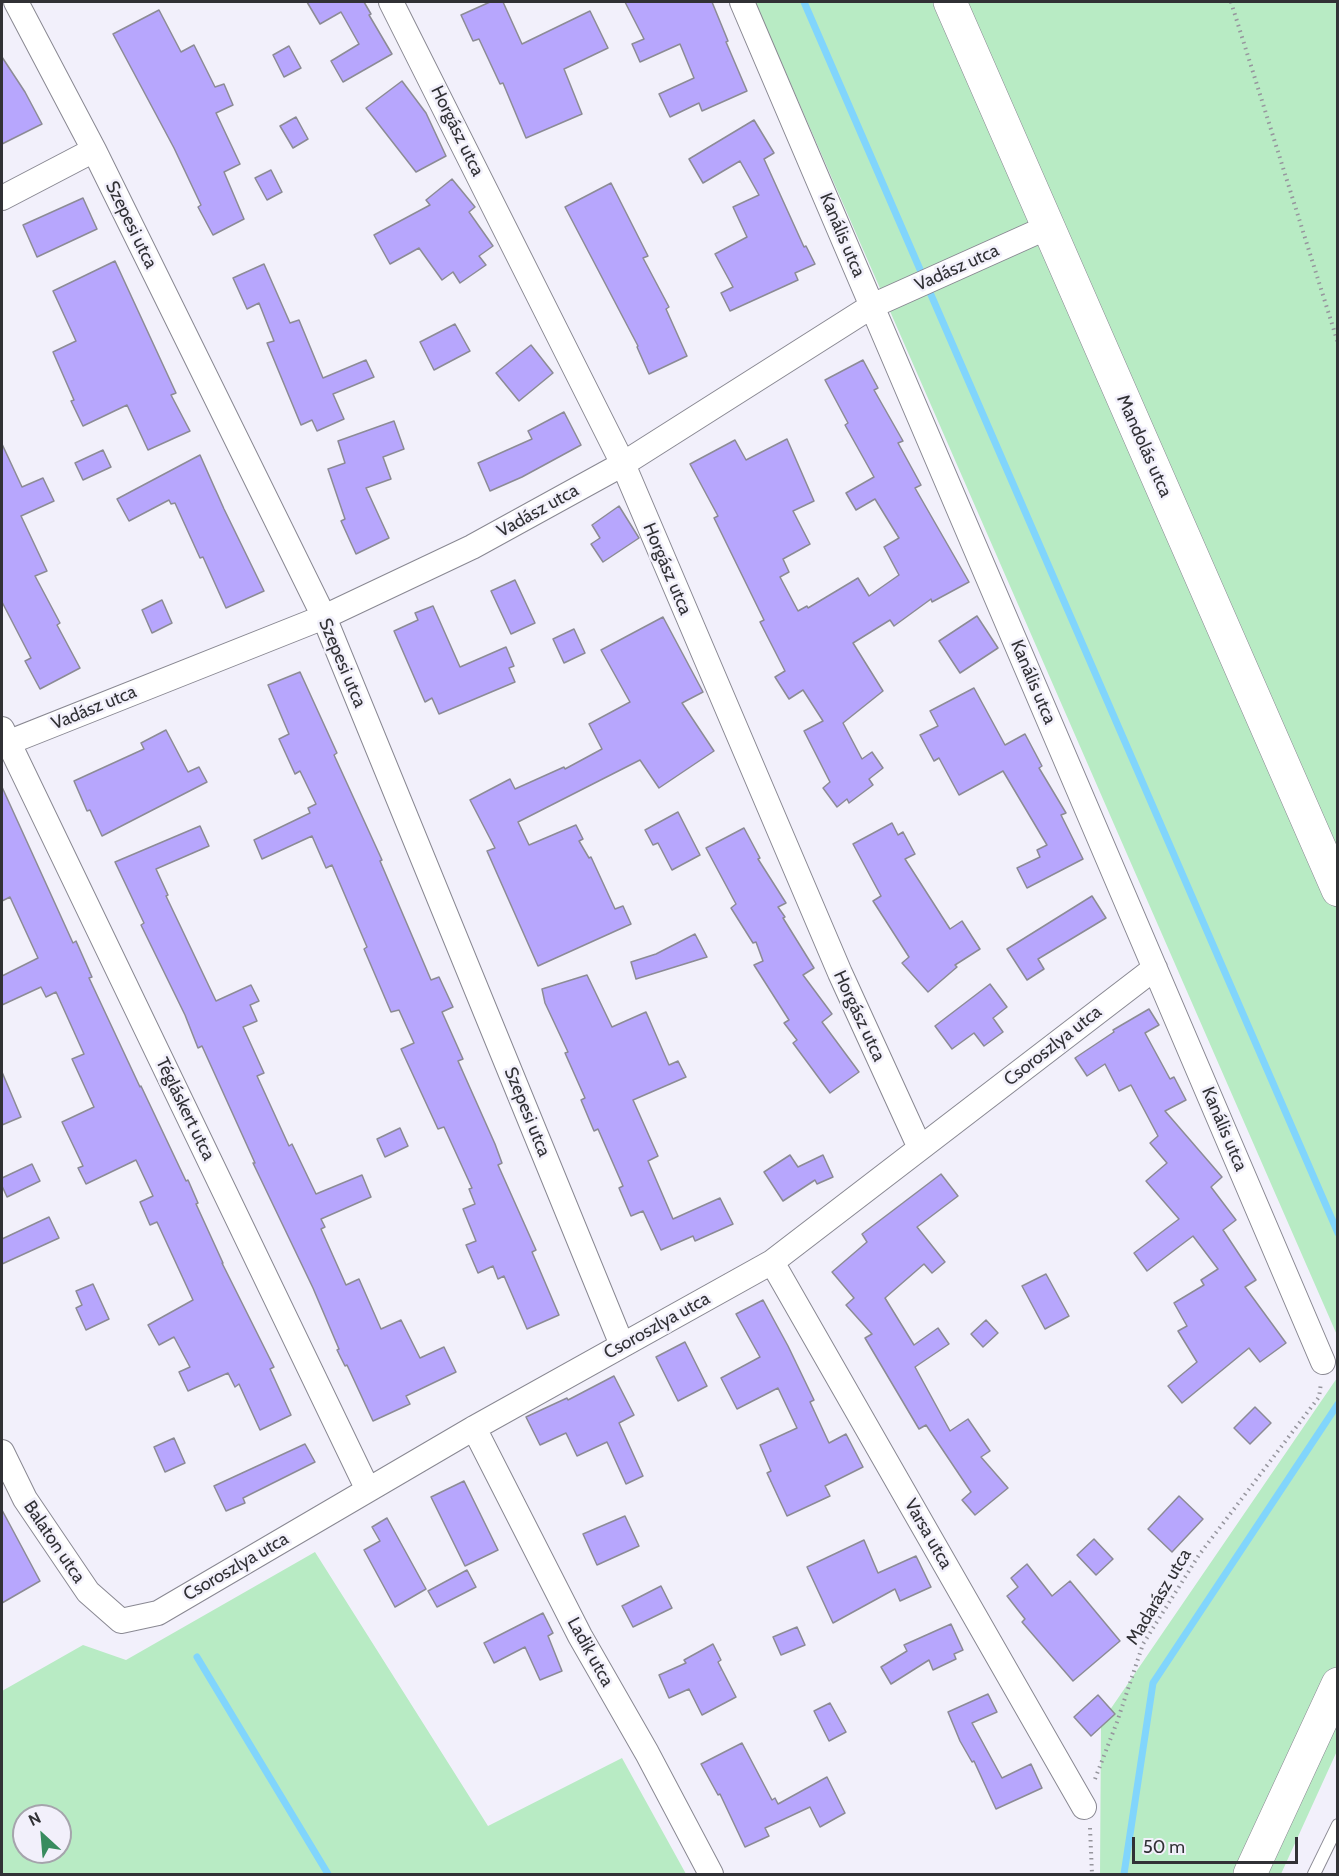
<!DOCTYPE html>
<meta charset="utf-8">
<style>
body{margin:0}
#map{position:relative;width:1339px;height:1876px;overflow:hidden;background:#f2f0fb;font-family:Cabin,sans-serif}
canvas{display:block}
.frame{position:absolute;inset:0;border:3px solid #313135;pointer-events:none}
.north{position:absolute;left:12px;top:1804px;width:60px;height:60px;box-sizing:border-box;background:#f2f0fb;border:2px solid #a5a4ac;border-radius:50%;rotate:334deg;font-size:16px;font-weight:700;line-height:24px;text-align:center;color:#313135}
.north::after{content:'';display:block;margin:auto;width:21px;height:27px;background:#388c5f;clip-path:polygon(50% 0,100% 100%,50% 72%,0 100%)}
.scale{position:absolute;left:1132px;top:1837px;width:166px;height:27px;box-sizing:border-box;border:3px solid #313135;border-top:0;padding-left:8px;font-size:18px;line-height:21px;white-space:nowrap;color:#313135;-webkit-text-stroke:4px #f2f0fb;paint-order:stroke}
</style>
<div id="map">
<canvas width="1339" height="1876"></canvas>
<div class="frame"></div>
<div class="north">N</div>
<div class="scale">50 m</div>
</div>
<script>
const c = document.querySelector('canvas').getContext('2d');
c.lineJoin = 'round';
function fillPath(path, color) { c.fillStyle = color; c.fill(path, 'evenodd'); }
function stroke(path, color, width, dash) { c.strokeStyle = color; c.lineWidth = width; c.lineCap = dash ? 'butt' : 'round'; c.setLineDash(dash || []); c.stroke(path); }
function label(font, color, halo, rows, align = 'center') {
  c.font = font + ' Cabin,sans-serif'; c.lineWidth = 5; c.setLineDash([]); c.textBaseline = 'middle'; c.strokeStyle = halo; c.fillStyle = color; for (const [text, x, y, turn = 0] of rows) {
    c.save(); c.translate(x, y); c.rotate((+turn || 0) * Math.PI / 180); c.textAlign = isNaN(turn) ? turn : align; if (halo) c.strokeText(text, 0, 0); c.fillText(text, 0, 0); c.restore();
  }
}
fillPath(new Path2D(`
 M755,2H1337V1335Z
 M1337,1378V1751L1281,1874H1100L1101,1723Z
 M315,1552L488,1826L622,1758L686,1874H2V1691L83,1645L126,1660ZM24,1816H60V1852H24Z`), '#b8ebc4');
stroke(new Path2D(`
 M804,2L1338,1233
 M197,1657L328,1874
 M1124,1874L1153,1683L1338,1404`), '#81d5fc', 7);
const building = new Path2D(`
 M307,2H364L371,14L369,15L392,54L343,82L331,61L359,44L341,12L320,24Z
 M490,2H503L522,44L590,11L608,48L564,69L582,114L526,138L503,83L500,84L479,39L473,41L461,15Z
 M625,2H712L728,41L726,42L747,91L702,111L699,103L670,117L659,94L694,78L680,44L640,62L632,44L644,39Z
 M159,10L181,52L194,45L215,87L224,84L233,105L216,113L240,164L224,172L244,219L213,235L198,207L201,205L174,148L113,34Z
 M289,46L301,68L284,77L273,55Z
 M2,57L25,92L42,124L2,144Z
 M402,81L426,113L446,156L416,172L366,108Z
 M296,117L308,139L293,148L280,126Z
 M754,120L774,153L764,159L804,247L806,246L815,264L795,273L798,280L730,311L721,293L733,287L715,254L747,237L733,207L759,195L740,161L703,183L689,159Z
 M271,170L282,192L267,200L255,178Z
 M452,179L475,207L469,212L493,246L479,256L486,265L460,283L453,272L442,280L419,248L390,264L374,235L430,205L426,200Z
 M611,183L648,256L643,258L669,307L666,309L687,356L649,374L637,347L638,346L565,207Z
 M83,198L97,229L37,257L23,225Z
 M115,261L176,393L171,395L190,431L148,450L127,405L83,426L71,401L74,400L53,352L76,341L53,291Z
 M264,264L290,323L299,320L323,378L366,360L374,377L333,394L344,419L317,431L312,420L301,425L267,343L274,341L259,303L247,309L233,278Z
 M455,324L470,351L434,370L420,342Z
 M531,345L553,373L519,401L496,373Z
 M863,360L878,388L874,390L903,441L898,443L921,485L915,488L969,582L932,602L931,599L894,626L890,620L853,643L883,691L843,723L862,759L872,752L883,768L869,779L873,785L849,803L847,799L837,807L823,788L830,782L804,731L823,721L803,690L789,699L775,677L785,671L760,622L764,620L714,518L718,516L690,464L735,440L746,460L787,439L814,501L793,511L810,544L783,559L789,572L780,577L798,611L807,606L808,608L858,578L869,596L899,575L884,547L899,538L875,499L856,510L846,493L874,477L845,425L848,423L825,380Z
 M564,412L581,445L522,477L490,491L478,463L532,439L528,431Z
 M394,421L404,449L383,457L391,479L366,488L389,538L356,554L341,521L345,519L328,469L345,463L338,441Z
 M2,444L22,487L43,478L54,501L21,516L47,571L35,576L60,623L57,625L80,668L40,689L25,661L31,658L2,602Z
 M103,450L111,467L83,480L75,463Z
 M200,455L224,509L264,591L226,608L203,557L200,558L175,503L171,504L169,500L129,521L117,499Z
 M619,506L639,538L603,562L591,544L600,538L592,525Z
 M515,580L535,623L511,634L491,591Z
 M162,600L172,623L152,633L142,610Z
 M433,606L460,667L506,647L514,666L509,668L515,682L439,714L432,698L425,702L394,631L418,620L415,613Z
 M977,616L998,648L960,673L939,641Z
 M663,617L703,692L682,703L714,751L659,788L640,760L518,822L529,845L576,825L583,839L579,841L589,858L591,857L615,909L623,906L631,924L538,966L487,851L495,848L470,800L510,779L515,789L564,767L565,769L602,749L589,724L630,702L601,650Z
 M574,629L585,653L564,663L553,639Z
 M300,672L337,753L334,755L382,860L380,861L431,980L439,977L453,1007L442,1012L463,1059L458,1061L495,1144L502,1163L498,1165L536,1250L532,1252L559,1315L527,1329L504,1276L498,1279L493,1266L478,1273L466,1245L476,1241L463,1209L475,1204L469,1189L472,1188L444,1127L438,1129L401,1049L414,1043L399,1010L391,1012L364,949L367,947L332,865L326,868L312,836L262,859L254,840L310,813L308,808L316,804L300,771L295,774L279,739L289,734L268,685Z
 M974,688L1005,745L1025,734L1042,766L1039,768L1066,813L1061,815L1083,859L1027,888L1017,868L1040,857L1037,850L1047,845L1003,771L959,795L939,758L934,761L920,735L938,726L930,711Z
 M166,730L188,772L199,767L207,782L102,836L90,810L87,811L74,781L144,749L141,743Z
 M2,787L73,943L76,941L92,977L89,978L140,1087L141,1086L186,1181L188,1180L198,1203L196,1204L223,1263H222L274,1367L270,1369L291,1415L260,1430L239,1384L235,1387L228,1373L188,1391L179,1372L190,1367L174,1337L159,1345L148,1325L193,1300L157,1222L150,1225L140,1202L153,1196L136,1160L86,1184L78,1168L83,1166L62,1122L94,1107L72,1059L84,1054L56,992L46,997L41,987L2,1005V976L38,958L10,897L2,901Z
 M678,812L700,855L672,870L658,843L653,845L645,830Z
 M892,823L898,835L903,832L915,854L905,859L950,929L962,921L980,949L955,965L957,967L928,992L902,963L909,957L873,901L881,896L853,844Z
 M200,826L209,846L156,869L168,895L166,896L216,1001L251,985L259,1001L250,1005L257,1021L243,1027L264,1073L257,1076L289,1146L292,1144L316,1194L362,1175L371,1197L321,1219L325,1227L321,1229L346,1285L359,1279L381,1329L401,1320L420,1358L444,1347L456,1372L406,1396L410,1404L373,1421L347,1365L345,1366L337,1350L339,1349L313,1288L253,1163H255L202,1046L198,1048L185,1015L141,925L144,923L115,862Z
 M744,828L760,858L758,859L786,903L778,907L785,917L783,918L814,968L803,975L832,1014L822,1022L859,1072L830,1093L793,1043L797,1040L784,1023L789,1020L754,965L763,961L756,942L753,943L731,908L736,904L706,848Z
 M1092,896L1106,918L1038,959L1044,969L1027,980L1007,949Z
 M695,934L707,957L636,979L631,962L656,954Z
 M587,975L612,1027L646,1012L669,1065L678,1061L686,1077L633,1100L658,1156L648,1161L673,1219L720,1198L733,1224L695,1241L693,1236L661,1250L643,1211L631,1216L619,1188L623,1186L598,1129L594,1131L581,1100L585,1098L565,1053L568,1052L545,1003L542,989Z
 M990,984L1007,1007L993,1018L1003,1032L984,1046L974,1033L952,1049L935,1026Z
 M1149,1009L1159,1025L1145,1033L1170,1079L1174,1077L1186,1100L1165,1111L1222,1177L1211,1187L1236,1220L1223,1230L1256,1280L1245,1287L1286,1343L1260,1362L1249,1348L1182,1403L1168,1386L1197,1362L1178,1331L1187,1326L1174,1303L1204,1285L1201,1280L1218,1269L1193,1236L1147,1271L1134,1253L1179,1219L1146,1181L1167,1163L1150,1143L1158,1136L1131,1085L1119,1091L1105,1064L1087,1076L1075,1058L1114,1032L1113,1030Z
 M2,1072L21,1117L2,1125Z
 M400,1128L408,1146L385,1157L377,1139Z
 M790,1155L798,1167L823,1155L833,1177L817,1184L815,1180L783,1201L764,1172Z
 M32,1164L40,1181L7,1197L2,1186V1178Z
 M941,1174L958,1196L917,1227L945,1262L932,1273L924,1264L885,1298L914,1345L938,1328L949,1344L915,1367L950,1431L968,1419L990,1451L981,1457L1008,1488L975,1515L962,1500L971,1492L926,1425L919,1429L865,1338L872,1334L846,1305L854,1298L832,1272L867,1242L862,1234Z
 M49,1217L59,1238L2,1264V1239Z
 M1046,1274L1069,1316L1045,1329L1022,1286Z
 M93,1284L109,1319L86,1330L76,1308L82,1305L76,1291Z
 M763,1300L788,1346L814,1400L810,1402L829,1443L846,1434L863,1467L825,1486L830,1496L787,1516L767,1473L771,1471L760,1445L797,1428L778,1388L737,1409L721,1378L760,1357L736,1314Z
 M986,1320L998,1333L983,1347L971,1334Z
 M685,1342L707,1386L678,1401L656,1357Z
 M614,1376L634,1415L619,1423L643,1476L626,1484L607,1442L577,1456L566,1433L540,1445L526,1417L567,1398L568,1400Z
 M1255,1407L1271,1423L1250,1444L1234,1428Z
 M174,1438L185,1463L165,1472L154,1447Z
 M305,1444L315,1462L243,1498L245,1503L226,1511L214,1486Z
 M464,1481L498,1550L465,1566L431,1497Z
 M1179,1496L1203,1519L1172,1552L1148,1529Z
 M2,1510L40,1581L2,1603Z
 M625,1516L639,1546L597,1565L583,1534Z
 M387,1518L426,1589L395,1607L364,1550L380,1541L372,1527Z
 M1094,1539L1113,1559L1096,1575L1077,1555Z
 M864,1540L878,1573L916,1556L931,1587L900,1601L895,1589L833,1623L807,1567Z
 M1027,1564L1052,1596L1070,1581L1120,1641L1073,1681L1022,1622L1025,1619L1007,1596L1018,1587L1011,1578Z
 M467,1570L476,1587L437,1607L428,1591Z
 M661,1586L672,1608L633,1627L622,1606Z
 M543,1613L553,1633L548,1636L562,1671L540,1680L525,1647L494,1663L484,1643Z
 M951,1624L963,1650L954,1654L956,1659L933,1670L929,1660L891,1684L881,1667L907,1651L904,1645Z
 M797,1627L805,1645L781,1655L773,1637Z
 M713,1644L721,1660L718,1662L736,1697L702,1715L689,1689L669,1698L659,1675L686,1663L684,1660Z
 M988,1694L997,1712L972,1723L1002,1778L1031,1764L1042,1788L996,1809L974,1761L972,1762L960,1741L948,1712Z
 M1098,1695L1115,1714L1091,1736L1074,1717Z
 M830,1703L846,1732L829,1741L814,1711Z
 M742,1743L772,1800L775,1798L778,1804L827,1777L845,1813L820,1827L810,1807L765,1828L769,1836L745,1847L720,1794L718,1795L701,1764Z`);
fillPath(building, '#b7a6fd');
stroke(building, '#8c8b95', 1.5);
const lane = new Path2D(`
 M1314,1874L1338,1825`);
const street = new Path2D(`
 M16,2L94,150L324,617L622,1345
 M391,2L623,464L840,973L920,1148
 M742,2L1323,1362
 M2,198L94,150
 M2,729L368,1490
 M2,745L324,617L472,547L623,464L872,306L1048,227
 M772,1262L1084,1807
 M474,1428L580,1636L647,1753L711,1874
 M2,1452L25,1499L88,1592L121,1621L158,1613L474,1428L772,1262L1155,968`);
const secondary = new Path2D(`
 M950,2L1338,890
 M1250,1874L1338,1684`);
stroke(lane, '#898892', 14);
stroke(street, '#898892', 26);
stroke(secondary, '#898892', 34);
stroke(new Path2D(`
 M1231,2L1338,343
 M1095,1779L1117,1722L1143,1644L1199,1555L1319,1397L1321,1383
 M1090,1828L1092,1874`), '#96959d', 4, [1.5, 4.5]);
stroke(lane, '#fff', 12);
stroke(street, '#fff', 24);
stroke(secondary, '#fff', 33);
label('18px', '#313135', '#f2f0fb', [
 ["Horgász utca",457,131,64],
 ["Szepesi utca",131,225,64],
 ["Kanális utca",842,235,67],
 ["Vadász utca",957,268,-24],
 ["Mandolás utca",1144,446,66],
 ["Vadász utca",538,511,-29],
 ["Horgász utca",667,569,67],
 ["Szepesi utca",342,663,67],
 ["Kanális utca",1033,682,67],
 ["Vadász utca",94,708,-22],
 ["Horgász utca",859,1016,65],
 ["Csoroszlya utca",1053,1046,-38],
 ["Tégláskert utca",185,1109,64],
 ["Szepesi utca",527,1112,68],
 ["Kanális utca",1224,1129,67],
 ["Csoroszlya utca",657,1326,-29],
 ["Varsa utca",928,1534,60],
 ["Balaton utca",54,1542,56],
 ["Csoroszlya utca",236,1567,-30],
 ["Madarász utca",1159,1597,-59],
 ["Ladik utca",590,1652,61]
]);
</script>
